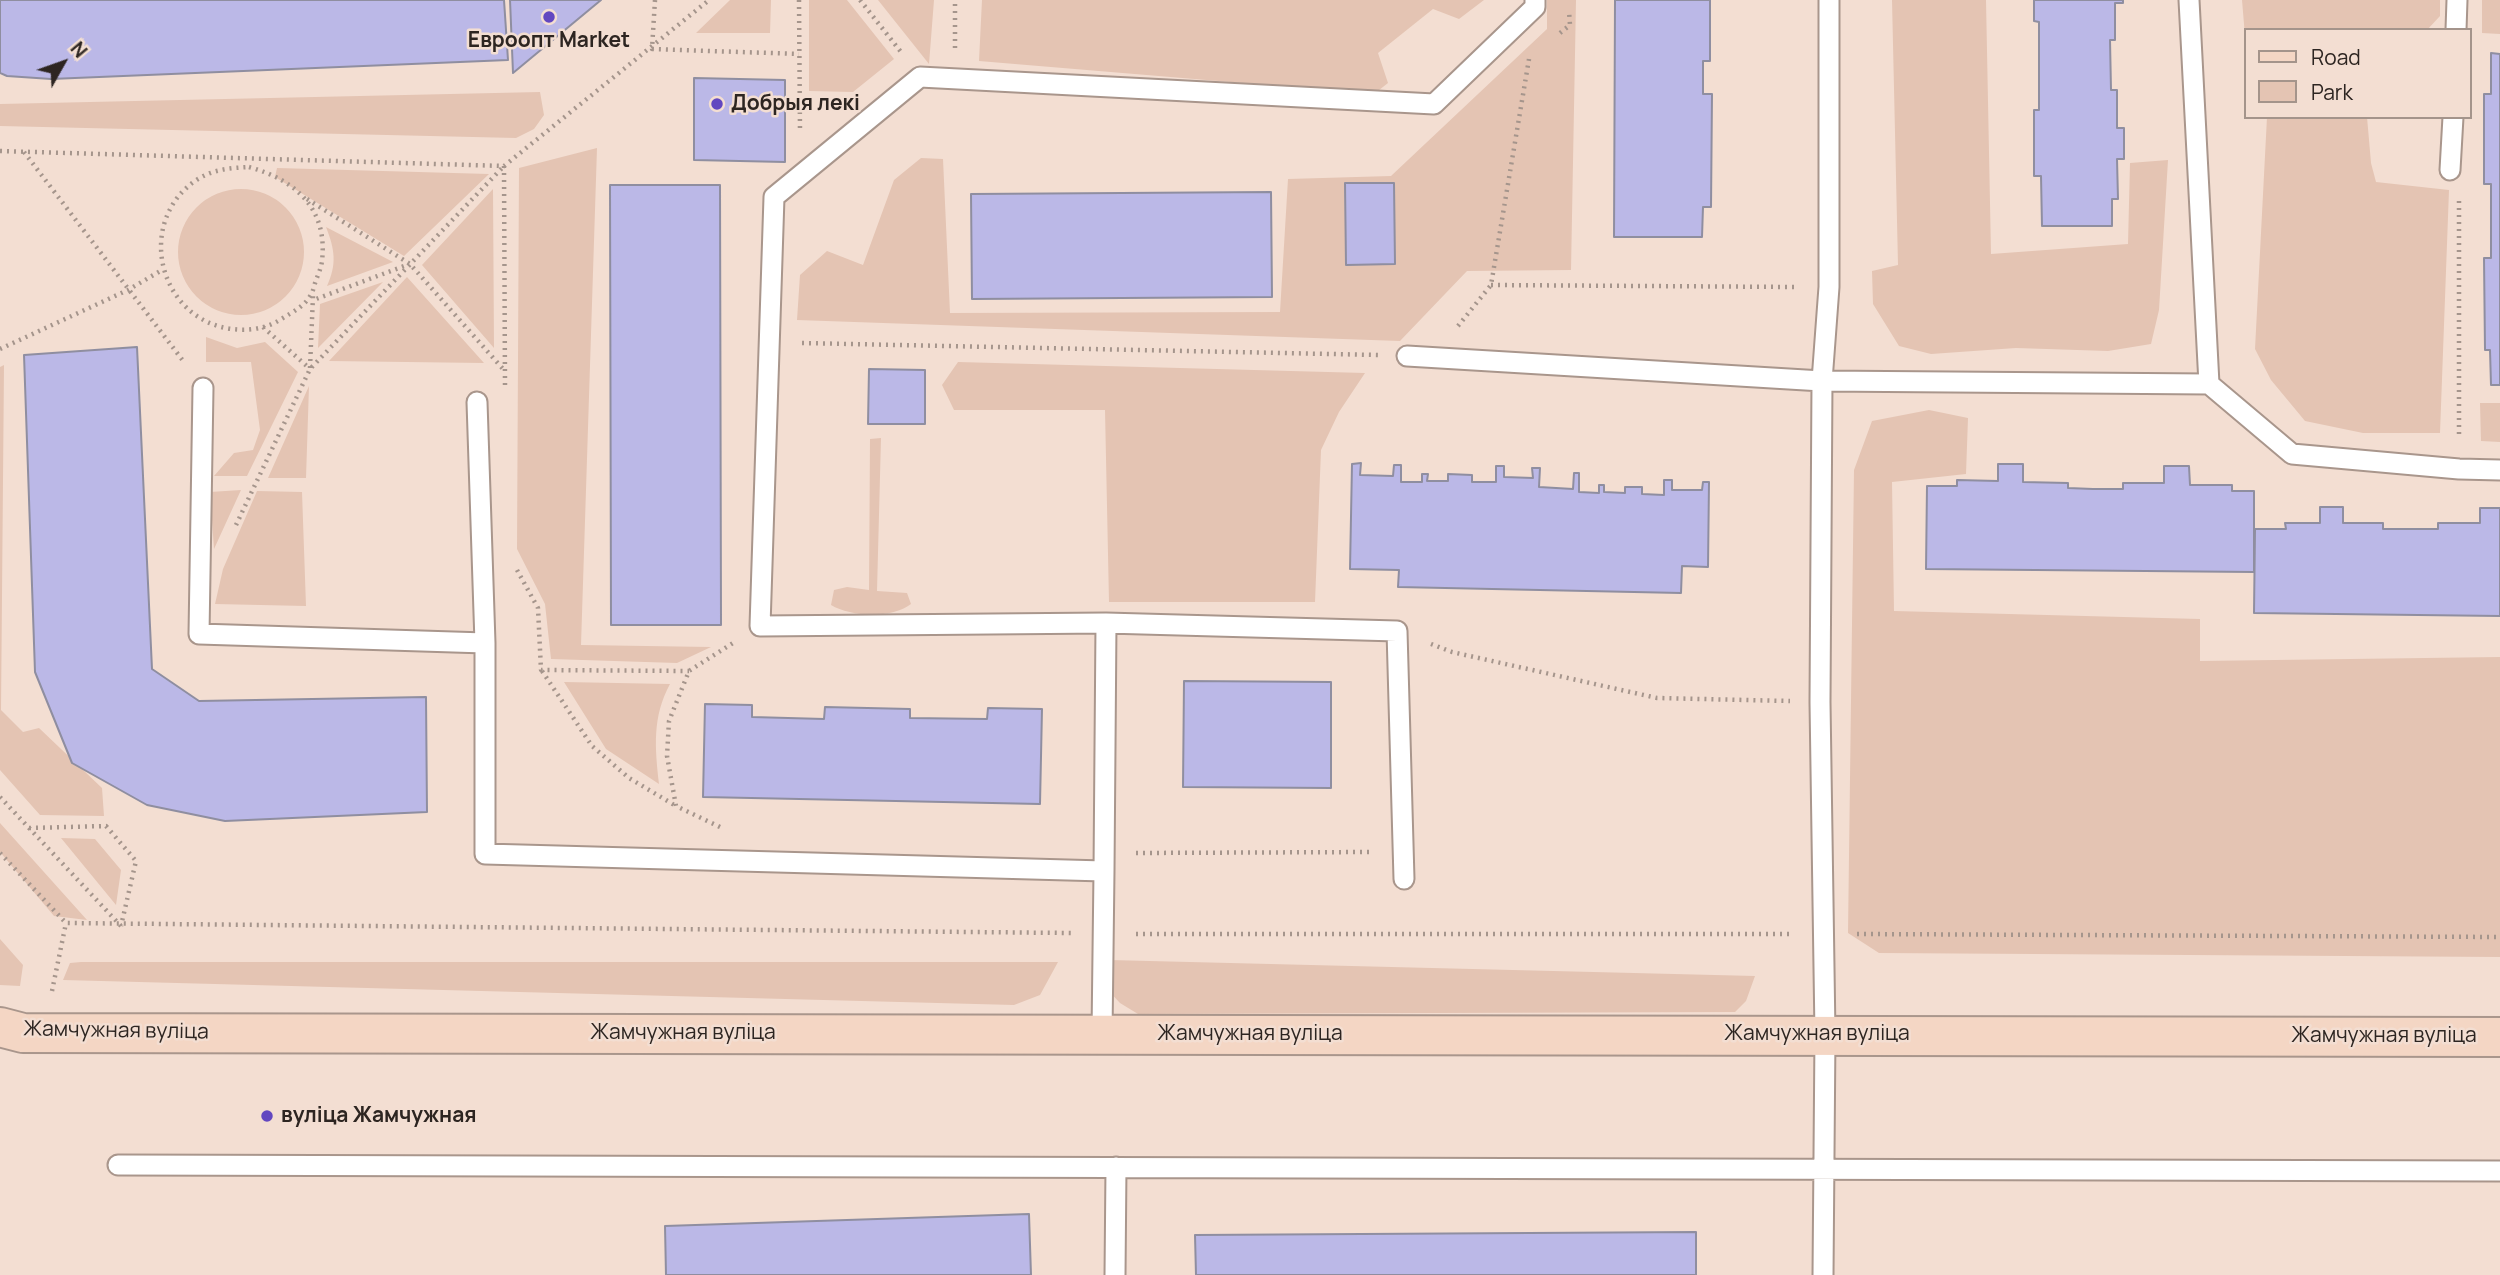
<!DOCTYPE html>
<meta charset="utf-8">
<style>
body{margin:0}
#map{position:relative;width:2500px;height:1275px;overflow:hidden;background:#f3ded2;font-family:Manrope,sans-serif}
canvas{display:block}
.legend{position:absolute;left:2244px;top:28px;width:228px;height:91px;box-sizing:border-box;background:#f3ded2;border:2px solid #a4948b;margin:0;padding:9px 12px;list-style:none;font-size:21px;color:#2d2521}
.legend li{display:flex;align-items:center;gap:14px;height:35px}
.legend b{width:35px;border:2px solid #a4948b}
.north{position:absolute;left:28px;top:28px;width:70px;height:70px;-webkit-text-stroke:5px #f3ded2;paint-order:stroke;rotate:50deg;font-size:19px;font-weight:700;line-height:28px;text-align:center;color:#2d2521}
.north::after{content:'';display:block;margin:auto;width:24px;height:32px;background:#2d2521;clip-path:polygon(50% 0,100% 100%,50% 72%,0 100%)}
</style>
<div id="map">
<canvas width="2500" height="1275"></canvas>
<ul class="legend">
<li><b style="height:9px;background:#f4d6c4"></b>Road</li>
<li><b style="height:19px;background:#e4c4b3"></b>Park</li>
</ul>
<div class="north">N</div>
</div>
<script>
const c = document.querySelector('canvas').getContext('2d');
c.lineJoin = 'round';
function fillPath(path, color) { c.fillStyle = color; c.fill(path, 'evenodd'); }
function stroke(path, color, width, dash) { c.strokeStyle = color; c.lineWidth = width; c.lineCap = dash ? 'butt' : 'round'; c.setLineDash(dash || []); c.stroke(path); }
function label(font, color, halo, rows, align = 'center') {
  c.font = font + ' Manrope,sans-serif'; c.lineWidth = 5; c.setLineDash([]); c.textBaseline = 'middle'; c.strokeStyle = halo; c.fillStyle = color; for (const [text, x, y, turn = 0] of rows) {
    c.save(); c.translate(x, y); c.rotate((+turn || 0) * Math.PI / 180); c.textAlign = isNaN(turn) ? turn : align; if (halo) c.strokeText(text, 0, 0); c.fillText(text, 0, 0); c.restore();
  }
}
fillPath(new Path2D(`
 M730,0H771L770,33H696Z
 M809,0H847L894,59L853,92L809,91Z
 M878,0H934L929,64Z
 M982,0H1484L1459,19L1433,9L1378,53L1388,83L1374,94L979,61Z
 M1547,0H1576L1571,270L1467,271L1400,341L797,320L800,275L827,251L863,265L894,180L921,158L943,159L950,313L1280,312L1288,179L1391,176L1547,29Z
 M1892,0H1986L1991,254L2128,244L2130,163L2168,160L2159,310L2151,344L2108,351L2016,348L1931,354L1899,346L1873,304L1872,271L1898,265Z
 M2242,0H2440V16L2427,30H2246V48Z
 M2482,0H2500V34L2482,33Z
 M540,92L544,115L534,129L516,138L0,126V104Z
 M2267,117H2367L2371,163L2376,182L2449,190L2440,433H2363L2305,421L2271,380L2255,349Z
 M597,148L581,645L711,647L677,663L551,659L545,604L517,549L519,168Z
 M277,168L489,174L404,256L275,177Z
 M493,189L494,348L422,265Z
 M178 252a63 63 0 1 1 126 0a63 63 0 1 1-126 0Z
 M326,227L393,262L327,286C337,264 335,250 326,227Z
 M407,277L484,363L329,361Z
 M383,282L318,348L320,304Z
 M206,337L237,348L265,342L298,372L247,476H214L234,453L253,450L260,430L251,362H206Z
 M958,362L1365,373L1339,412L1321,450L1315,602H1109L1105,410H954L942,385Z
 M4,365L1,710L23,732L39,728L102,788L104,816L40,815L0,770V367Z
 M309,386L306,478H268Z
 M2480,403H2500V442L2481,441Z
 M1929,410L1968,418L1966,474L1892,482L1894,611L2200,619V661L2500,657V957L1879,953L1848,933L1854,470L1872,421Z
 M881,438L877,591L907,593L911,604C892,619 851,617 831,605L834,590L847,587L869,590L870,439Z
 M241,490L214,549L210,492Z
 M257,491L302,492L306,606L215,604L223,569Z
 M564,682L670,684C652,717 655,748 659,784L606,749Z
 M0,823L87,920L54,916L0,852Z
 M61,838L95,839L121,870L116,905Z
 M0,939L23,965L20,986L0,985Z
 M1109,960L1755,976L1746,1001L1735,1012L1138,1014L1120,1003L1104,986Z
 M81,962H1058L1040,995L1014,1005L63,980L70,963Z`), '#e4c4b3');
const building = new Path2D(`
 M0,0H504L508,60L51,79L7,76L0,73Z
 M510,0H601L513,73Z
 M1615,0H1710V61H1703V94H1712L1711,207H1703L1702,237H1614Z
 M2034,0H2123V3H2115V40H2110L2111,90H2117V128H2124V159H2117L2118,199H2112V226H2042L2041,176H2034V110H2039V22L2034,21Z
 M2491,53L2500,54V385H2491L2490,350H2485L2484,258H2491V184H2484V94H2491Z
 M694,78L785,80V162L694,160Z
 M1345,183H1394L1395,264L1346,265Z
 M610,185H720L721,625H611Z
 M1271,192L1272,297L972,299L971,194Z
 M137,347L152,669L199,701L426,697L427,812L225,821L147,805L72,763L35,672L24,355Z
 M869,369L925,370V424H868Z
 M1361,463L1360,475L1393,476L1394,465H1401V482H1422V474H1428L1427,481H1448V474L1472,475V482H1496V466H1504V477L1533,478L1532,468H1540L1539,487L1573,489L1574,473H1579V492L1599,493V485H1604V492L1625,493V487H1642V494L1664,495V480H1672V490H1702L1703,482H1709L1708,567L1682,566L1681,593L1398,587L1399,570L1350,569L1352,464Z
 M1998,464H2023V482L2068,483V488L2093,489H2123V483H2164V466H2189L2190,485H2232V491H2254V572L1926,569L1927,486H1957V480L1998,481Z
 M2320,507H2343V523H2383V529H2438V523H2480V508H2500V616L2254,613L2255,529H2286L2285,523H2320Z
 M1184,681L1331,682V788L1183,787Z
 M705,704L752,705V717L824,719L825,707L910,709V718L987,719L988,708L1042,709L1040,804L703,797Z
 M1029,1214L1031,1275H666L665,1226Z
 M1696,1232V1275H1196L1195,1235Z`);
fillPath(building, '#bbb8e7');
stroke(building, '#8f8ea0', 2);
const service = new Path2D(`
 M2189,0L2209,384
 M2456,30L2457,0
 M2450,170L2453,117
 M1407,356L1822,381L2209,384L2292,454L2459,469L2500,470
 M203,388L199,634L485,643V854L1104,871L1102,1034
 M477,402L485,643
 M1106,623L760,626L774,197L920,77L1434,104L1535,7V0
 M1104,871L1106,623L1397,631L1404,879
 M118,1165L2500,1171
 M1115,1275L1116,1167
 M1823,1275L1825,1034L1820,702L1822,381L1829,287V0`);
const secondary = new Path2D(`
 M0,1027L23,1033L2500,1037`);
stroke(service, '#a9968c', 23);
stroke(secondary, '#a9968c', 42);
stroke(new Path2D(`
 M655,0L652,49L799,54
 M799,0L800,132
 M860,0L901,52
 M1560,33L1570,25L1569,11
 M955,48V0
 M0,151L504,166L709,0
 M24,152L184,362
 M504,166L505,386
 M249,167C296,180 328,209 322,261C321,270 316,278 314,287C309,305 294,311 278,321C264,329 247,331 232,329C158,320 134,220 198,179C214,169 231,168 249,167Z
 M307,199L410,264L504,370
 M2459,201V437
 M1491,285L1797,287
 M1458,326L1491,285L1529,59
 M263,327L309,368
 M802,343L1378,355
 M0,349L128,290L162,270
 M310,368L313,296L316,299L407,265
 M236,525L310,369L503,167
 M517,570L538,608L541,670L689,671
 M1431,644L1452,652L1657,698L1790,701
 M542,671L592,746L629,778L676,806
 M0,797L121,926
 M720,827L676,806L667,756L669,721L689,671L733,643
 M29,828L106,826L136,861L121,926
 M0,853L66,923L1071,933
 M1136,853L1373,852
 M1136,934H1792
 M1857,934L2500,937
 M52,991L66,923`), '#a5958c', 4.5, [2, 5]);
stroke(service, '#fff', 19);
stroke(secondary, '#f4d6c4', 38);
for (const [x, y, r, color] of [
 [549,17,7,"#6247c0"],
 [717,104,7,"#6247c0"],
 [267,1116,7,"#6247c0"]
]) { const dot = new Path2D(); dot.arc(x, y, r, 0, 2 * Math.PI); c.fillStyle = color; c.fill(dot); stroke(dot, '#f3ded2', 2.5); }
label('bold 21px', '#2d2521', '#f3ded2', [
 ["Евроопт Market",549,41,"center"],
 ["Добрыя лекі",731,104],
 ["вуліца Жамчужная",281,1116]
], 'left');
label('21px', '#2d2521', '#f3ded2', [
 ["Жамчужная вуліца",116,1031,1],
 ["Жамчужная вуліца",683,1033],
 ["Жамчужная вуліца",1250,1034],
 ["Жамчужная вуліца",1817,1034],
 ["Жамчужная вуліца",2384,1036]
]);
</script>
